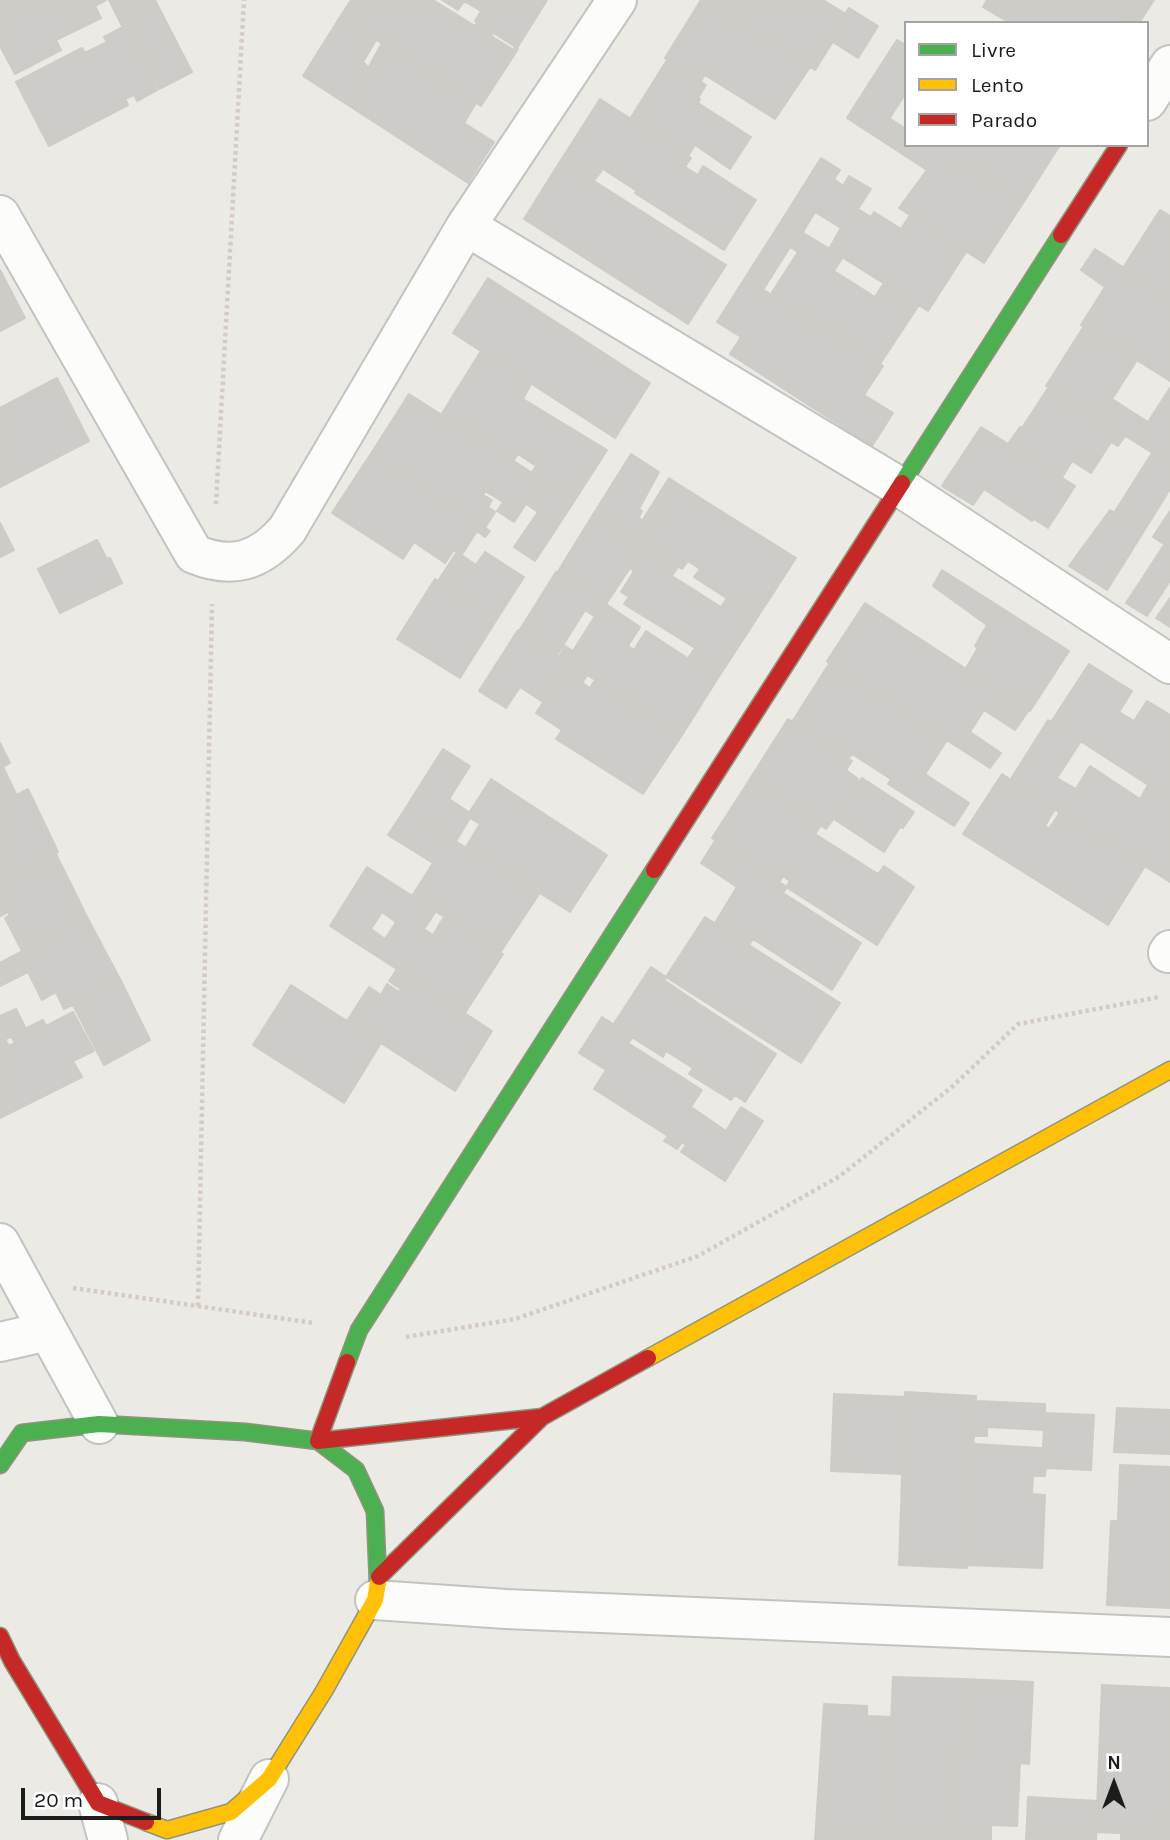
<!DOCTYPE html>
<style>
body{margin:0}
#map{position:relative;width:1170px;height:1840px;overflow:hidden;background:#ebeae5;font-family:Karla,sans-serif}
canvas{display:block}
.legend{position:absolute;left:904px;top:21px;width:245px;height:126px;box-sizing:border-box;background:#fff;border:2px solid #a4a4a4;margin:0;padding:9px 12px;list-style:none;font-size:21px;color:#1c1c1c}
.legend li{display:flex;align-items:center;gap:14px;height:35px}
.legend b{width:35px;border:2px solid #a4a4a4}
.north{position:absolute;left:1079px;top:1749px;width:70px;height:70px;-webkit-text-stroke:5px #fff;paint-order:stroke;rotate:0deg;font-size:19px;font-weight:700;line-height:28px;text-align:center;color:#1c1c1c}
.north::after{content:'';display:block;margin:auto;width:24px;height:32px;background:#1c1c1c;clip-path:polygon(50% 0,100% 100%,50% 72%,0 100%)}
.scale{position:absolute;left:21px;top:1788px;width:140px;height:32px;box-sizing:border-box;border:4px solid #1c1c1c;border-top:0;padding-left:9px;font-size:21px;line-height:24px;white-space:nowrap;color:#1c1c1c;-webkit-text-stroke:5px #fff;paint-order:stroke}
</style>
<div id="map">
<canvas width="1170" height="1840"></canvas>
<ul class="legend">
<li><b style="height:9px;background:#4caf50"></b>Livre</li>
<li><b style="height:9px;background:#ffc107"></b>Lento</li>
<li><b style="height:9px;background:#c62828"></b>Parado</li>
</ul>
<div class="north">N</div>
<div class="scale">20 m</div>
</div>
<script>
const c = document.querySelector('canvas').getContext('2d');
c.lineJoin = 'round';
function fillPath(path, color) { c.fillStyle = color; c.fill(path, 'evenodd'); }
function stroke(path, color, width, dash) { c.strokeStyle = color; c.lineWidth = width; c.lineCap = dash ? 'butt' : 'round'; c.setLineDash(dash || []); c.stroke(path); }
const building = new Path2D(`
 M0,0H24L0,13Z
 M24,0H106L95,6L101,18L56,40L61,50L15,74L0,46V13Z
 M109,0H155L159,8L123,28Z
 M351,0H433L475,26L477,22L493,33L491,36L514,50L515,47L518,49L481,106L340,17Z
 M442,0H547L517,48L475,21L481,11L464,1L458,10Z
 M701,0H705L810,67L775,119L705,75L701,81L665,58Z
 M705,0H823L849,16L815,70Z
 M987,0H1095L1130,23H1010L983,7Z
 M1095,0H1154L1139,23H1130Z
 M159,8L192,72L159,89L127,26Z
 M849,8L878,26L858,58L833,42L849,16L845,14Z
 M340,17L376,40L363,62L368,67L348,105L303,76Z
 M125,26L157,90L137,101L134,95L125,99L128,105L49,146L16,82L82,48L85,53L107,42L104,37Z
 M897,40L906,45V93L889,119L859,99Z
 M382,43L476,103L464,123L494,142L468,183L348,105Z
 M667,60L706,85L698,98L700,99L698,103L751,137L730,169L695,145L688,156L630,119Z
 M600,99L691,158L685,167L698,175L703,166L756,200L724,250L635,193L637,191L603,169L594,181L561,160Z
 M859,99L906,129V145H931L1023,203L984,263L899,208L927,170L847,118Z
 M931,145H1060L1023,203Z
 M821,158L840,170L834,179L843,186L849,176L871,189L858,209L871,217L874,212L901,229L910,215L966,252L928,311L829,249L841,228L815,212L803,232L782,220Z
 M561,160L726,265L688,324L524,219Z
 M1160,210L1170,216V298L1123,268Z
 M782,220L843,257L834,271L875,297L884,283L919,305L880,364L771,294L798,252L790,247L763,290L745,278Z
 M1095,249L1170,298V381L1081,325L1105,287L1081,270Z
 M0,270L25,318L0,331Z
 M488,278L650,383L615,438L453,333Z
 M745,278L883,366L864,395L893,413L872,446L730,354L741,337L717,322Z
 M1084,326L1137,360L1112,399L1148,422L1170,388V464L1046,386Z
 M481,351L531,384L523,399L607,450L575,500L532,472L536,466L518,454L513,461L441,415Z
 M57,378L89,441L0,487V408Z
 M1048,388L1125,436L1118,446L1111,442L1091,473L1072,461L1061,479L1008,444L1020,427L1022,428Z
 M409,394L542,479L514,522L497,511L503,502L485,491L483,495L492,500L488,507L495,512L485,528L372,452Z
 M981,427L1075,486L1048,528L1034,519L1032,521L984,489L973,505L942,486Z
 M372,452L375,454L490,531L485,537L477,531L461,556L454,550L445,563L414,542L403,559L332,513Z
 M1152,453L1170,464V489L1144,531L1114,513Z
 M631,454L659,472L639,509L642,511L639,517L642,521L669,478L678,484L641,542L594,513Z
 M542,479L575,500L535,561L514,547L538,512L526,504Z
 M678,484L796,558L757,618L694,577L700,569L688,561L682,569L641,542Z
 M1110,510L1144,531L1107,590L1069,566Z
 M1170,511V548L1153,537Z
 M594,513L636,539L623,559L632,565L606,604L557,573Z
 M0,523L14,550L0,557Z
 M636,539L678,567L672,576L721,607L727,598L757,618L718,678L688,658L695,648L624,604L629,597L621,592L634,571L630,568L632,565L623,559Z
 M97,540L107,559L110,558L122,583L60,613L38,569Z
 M1164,545L1170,548V581L1147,616L1126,603Z
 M457,552L476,565L485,552L524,577L497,619L438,581Z
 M942,570L1069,651L1030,711L966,668L978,648L975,646L987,625L933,586Z
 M556,572L606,604L597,618L585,610L557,655L519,631Z
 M435,579L497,619L460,678L397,639Z
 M1170,598V627L1156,618Z
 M865,603L1029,710L1015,730L984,710L970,732L1001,753L990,768L829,664L827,661Z
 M606,604L640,627L628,646L634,650L646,631L718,678L682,735L559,657L565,646L573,651L595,616L597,618Z
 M518,630L588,674L582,683L564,671L543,702L520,687L506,708L479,691Z
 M829,664L947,740L925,774L969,803L954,826L888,784L891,779L852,754L849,758L792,722Z
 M1089,664L1132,691L1119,712L1134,721L1147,701L1170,715V799L1051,722Z
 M564,671L590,688L595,680L682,735L643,794L556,739L562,730L536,713Z
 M788,719L852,761L846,770L858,779L847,796L862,778L914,812L903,828L900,827L884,852L834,819L840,810L826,829L750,779Z
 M1048,720L1081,741L1057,778L1076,789L1090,766L1140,799L1148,785L1170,799V882L1011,782V779Z
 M0,743L10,763L3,767L17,796L0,804Z
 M443,749L470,766L449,799L470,813L467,816L470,818L456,841L405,809Z
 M1002,774L1055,809L1045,826L1049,829L1060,812L1145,866L1108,925L963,834Z
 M491,779L607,855L570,912L466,847L480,824L467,816Z
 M750,779L821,825L815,834L878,874L884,866L914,887L877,945L786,887L790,881L783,876L779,882L712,838Z
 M28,789L58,852L0,883V804Z
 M405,809L539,894L500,953L412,896L433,863L388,835Z
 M715,841L787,887L783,893L861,943L832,990L753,939L749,945L715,923L737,887L701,863Z
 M56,854L87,917L22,951L5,918L10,915L8,912L0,916V883Z
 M367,867L436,911L424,929L433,935L444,917L503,954L465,1013L330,926ZM382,912L396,922L385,939L371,929Z
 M87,917L121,981L64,1009L56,992L42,1000L28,972L0,986V963Z
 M705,917L840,1003L801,1063L666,977Z
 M651,967L666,977L664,980L699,1004L776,1054L745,1102L735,1095L731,1100L689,1074L693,1068L666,1051L663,1057L613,1025Z
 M397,969L492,1031L455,1091L347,1021L369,987L381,995L387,984L399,992L401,989L389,981Z
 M121,981L150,1040L104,1065L73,1005Z
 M291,985L381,1043L344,1103L253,1045Z
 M16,1009L26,1029L0,1042V1016Z
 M73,1012L94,1051L73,1061L82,1077L0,1118V1042L5,1039L9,1046L15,1043L11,1036L43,1020L46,1026Z
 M602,1017L633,1037L628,1043L702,1090L691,1107L726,1131L741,1107L763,1121L725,1181L681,1152L686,1145L682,1142L677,1149L664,1141L668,1136L594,1089L606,1070L579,1053Z
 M905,1392L976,1396L967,1568L899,1565Z
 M834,1394L905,1397L902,1474L831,1471Z
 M976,1401L1045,1404V1430L987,1427V1436H974Z
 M1117,1408L1170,1410V1454L1114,1452Z
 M1045,1413L1094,1415L1091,1470L1046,1468V1464H1042Z
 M974,1444L1041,1448L1040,1463L1046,1464L1045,1476H1033L1032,1494L1045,1495L1042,1568L968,1565Z
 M1120,1465L1170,1467V1608L1107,1605L1111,1521H1118Z
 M893,1677L963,1679L956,1840L886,1839Z
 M963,1679L1033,1682L1029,1764L1020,1763L1017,1826L991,1825V1840H956Z
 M1102,1685L1170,1688V1770L1167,1840H1121V1833L1096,1832Z
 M824,1704L867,1706V1716L891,1717L886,1840H815Z
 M1170,1770V1840H1167L1168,1812Z
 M1028,1797L1098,1801L1096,1840H1026Z`);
fillPath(building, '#cdccc8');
stroke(building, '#ceccc6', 2);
const street = new Path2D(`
 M1147,101L1170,65
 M0,215L194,554C233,570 260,561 287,530L466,226L617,0
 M466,226L900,487L1170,664
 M1168,953L1170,950
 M0,1243L99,1424
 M0,1342L48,1331
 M375,1600L506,1609L1170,1637
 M98,1803L108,1840
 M238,1840L269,1779`);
const fast = new Path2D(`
 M902,483L1061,235
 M347,1362L359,1330L654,870
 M0,1465L22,1433L99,1424L245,1432L318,1441L356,1470L375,1511L378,1582`);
const slow = new Path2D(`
 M648,1358L1170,1070
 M146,1822L167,1830L231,1812L269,1779L324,1691L375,1600L378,1582`);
const jam = new Path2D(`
 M1061,235L1119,145
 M654,870L902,483
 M347,1362L318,1441L542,1417
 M379,1577L542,1417L648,1358
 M0,1636L12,1661L98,1803L146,1822`);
stroke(street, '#c3c3c1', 42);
stroke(fast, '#8f947d', 19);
stroke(slow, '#8f947d', 19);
stroke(jam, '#8f947d', 19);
stroke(new Path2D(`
 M216,504L244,0
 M73,1288L314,1323
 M198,1306L212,604
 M406,1337L515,1319L698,1256L840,1176L953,1086L1018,1024L1159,997`), '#d6cac5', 4.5, [3.5, 3.5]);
stroke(street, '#fcfcfb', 38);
stroke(fast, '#4caf50', 16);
stroke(slow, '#ffc107', 16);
stroke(jam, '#c62828', 16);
</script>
